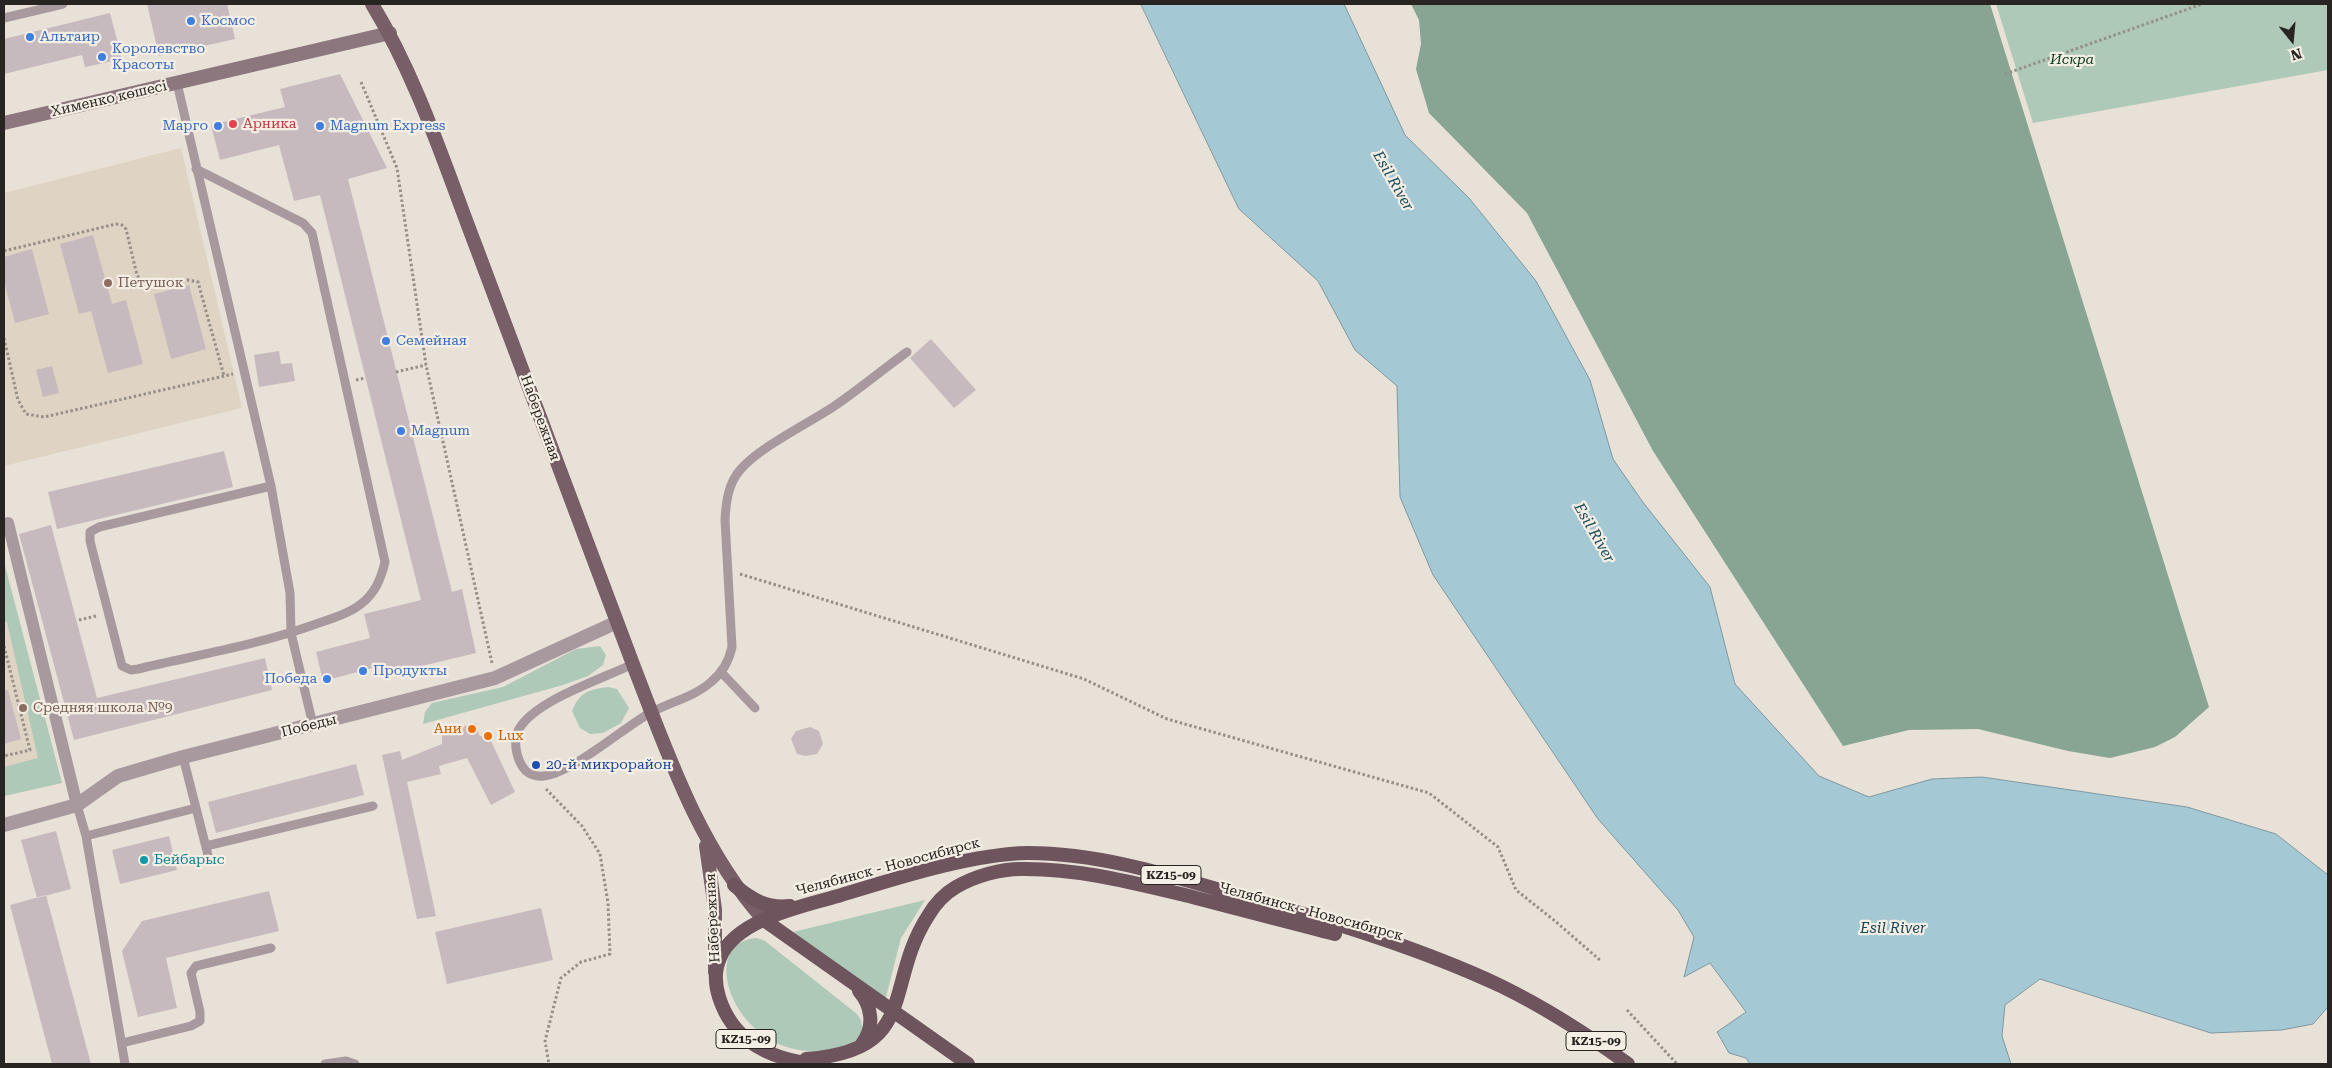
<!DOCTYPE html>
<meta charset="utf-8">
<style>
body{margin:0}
#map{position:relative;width:2332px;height:1068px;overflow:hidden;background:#e8e1d7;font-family:"Roboto Serif",serif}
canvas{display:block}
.frame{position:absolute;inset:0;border:5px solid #272421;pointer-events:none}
.north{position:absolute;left:2267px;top:15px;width:50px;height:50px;-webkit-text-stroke:4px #f5eee4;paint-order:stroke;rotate:163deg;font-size:14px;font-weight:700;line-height:20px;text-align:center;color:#272421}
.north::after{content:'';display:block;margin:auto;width:18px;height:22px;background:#272421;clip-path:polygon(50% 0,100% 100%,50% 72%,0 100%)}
</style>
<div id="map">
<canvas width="2332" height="1068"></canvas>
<div class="frame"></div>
<div class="north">N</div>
</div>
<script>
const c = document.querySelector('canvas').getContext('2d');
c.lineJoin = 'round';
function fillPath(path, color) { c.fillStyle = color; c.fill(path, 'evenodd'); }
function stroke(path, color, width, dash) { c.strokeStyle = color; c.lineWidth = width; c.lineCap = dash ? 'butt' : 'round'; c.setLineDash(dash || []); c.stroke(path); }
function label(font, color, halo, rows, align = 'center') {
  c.font = font + ' "Roboto Serif",serif'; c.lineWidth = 4.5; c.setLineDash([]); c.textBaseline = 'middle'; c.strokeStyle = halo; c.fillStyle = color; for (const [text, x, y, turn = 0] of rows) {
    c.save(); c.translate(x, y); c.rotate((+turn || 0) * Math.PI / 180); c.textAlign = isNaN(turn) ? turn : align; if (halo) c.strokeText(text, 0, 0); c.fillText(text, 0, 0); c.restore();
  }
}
fillPath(new Path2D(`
 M181,148L242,408L4,466V193Z
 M4,562L62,783L4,796Z`), '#dfd3c4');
fillPath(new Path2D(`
 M1996,4H2328V70L2033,123Z
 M4,562L62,783L4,796V767L38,758L7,622H4Z
 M600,646L606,655L603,665L588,676L563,685L423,724L425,712L432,703L503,687L576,649Z
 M608,687L617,689L629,708L621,723L603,733L590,734L580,728L572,711C581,691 588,690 608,687Z
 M925,900L901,938L885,1001L789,933Z
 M757,938L765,941L857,1014L861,1020L863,1035C851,1048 843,1047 826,1050C736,1063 693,941 757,938Z`), '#aec9b7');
fillPath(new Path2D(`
 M1411,4H1990L2209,707L2175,737L2155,747L2110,758L2068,751L1978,729L1909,730L1843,746L1653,451L1527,213L1429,113L1416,69L1421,44L1419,20Z`), '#88a492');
const water = new Path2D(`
 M1141,4H1344L1405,135L1469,198L1536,281L1590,380L1613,459L1642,501L1710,587L1735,684L1819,776L1869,797L1932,779L1982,777L2187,807L2276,834L2328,875V1007L2313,1024L2282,1030L2211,1033L2040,979L2005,1005L2002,1036L2011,1064H1750L1746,1058L1729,1053L1717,1032L1746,1012L1710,963L1684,977L1694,937L1678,910L1598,819L1433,575L1400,497L1397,386L1355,350L1318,281L1239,209Z`);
fillPath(water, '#a5c8d5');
stroke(water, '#7f979f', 1);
fillPath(new Path2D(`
 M147,4H227L235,39L159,56Z
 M110,13L122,59L85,67L82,55L4,74V39Z
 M340,74L387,168L348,179L452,592L462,589L476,653L380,676L377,667L323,681L316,652L370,638L364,614L421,600L320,195L294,201L279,145L220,160L211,125L285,107L280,89Z
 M93,235L112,304L126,300L143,364L108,373L91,311L79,314L60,244Z
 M32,249L49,314L15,323L4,281V257Z
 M189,285L206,349L171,359L154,294Z
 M931,339L976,390L954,408L910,358Z
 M279,351L281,364L292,363L295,381L259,387L254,355Z
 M52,366L59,393L43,397L36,370Z
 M224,451L233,487L57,529L48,492Z
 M51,525L97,698L265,658L272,690L74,740L19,534Z
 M4,690H8L21,739L4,744Z
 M476,723L479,735L491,741L515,792L491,805L467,758L439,766L441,774L407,782L436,916L417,919L382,755L400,751L402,760L442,744V732Z
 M810,727L819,731L823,744L817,754L806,756L797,754L791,739L796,731Z
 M356,764L364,795L216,833L208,802Z
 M56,831L71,889L37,898L21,840Z
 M169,836L177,870L120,884L112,850Z
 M269,891L279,931L166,958L177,1008L138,1017L122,951L142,921Z
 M46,895L91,1064H52L10,905Z
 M541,908L553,960L447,984L435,932Z`), '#c7babe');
stroke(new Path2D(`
 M2005,74L2202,4
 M361,82L397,168L426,365L492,663
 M4,251L116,224L122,225L126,229L137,275L142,282L154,288L188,280L198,282L224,376
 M4,338L18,400L26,414L44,417L233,374
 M396,372L426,365
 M356,380L365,378
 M740,574L1084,679L1167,719L1429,793L1498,847L1516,890L1555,921L1601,961
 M79,620L96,616
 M4,646L30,750L4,756
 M546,789L582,826L600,854L608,903L610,954L581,962L561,978L545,1041L549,1064
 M1627,1010L1677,1064`), '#958f88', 3, [2.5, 2.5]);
stroke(new Path2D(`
 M4,18L63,4
 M177,83L271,486L290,593L291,633L313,725
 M196,169L303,223L312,233L385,562C381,579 375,593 361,604C348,614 331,619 316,624C258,645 197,655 138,669L131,670L122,666L90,541V532L99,527L271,486
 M633,664C602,679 536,700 519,729C513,740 516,756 522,766C527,774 533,777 544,776C572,773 623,728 650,713C670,702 694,697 711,682C722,673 729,661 732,647L725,520C726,502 728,484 740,470C760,447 807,424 833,407C858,390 882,370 907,352
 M721,672L755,708
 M183,757L209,859
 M77,805L86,836L125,1064
 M86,836L196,808
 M206,846L373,806
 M122,1043L191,1026L200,1021V1012L191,973L196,966L271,948
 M325,1064L346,1061L355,1064`), '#a8999f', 9);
stroke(new Path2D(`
 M8,523L77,805`), '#a8999f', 12);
stroke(new Path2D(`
 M4,825L77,805L118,776L183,757L495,678L615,623`), '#a8999f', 14);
stroke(new Path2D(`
 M4,123L390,33`), '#8c777e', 14);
stroke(new Path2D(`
 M372,4C417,78 444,163 475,244C529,384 580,526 634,667C668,755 700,849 764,920
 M706,846L715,909V972`), '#775e67', 14);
stroke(new Path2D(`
 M734,885C751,899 767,909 790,906
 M764,920L968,1064
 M859,991C872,1006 875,1027 862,1044
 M806,1059C920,1051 883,986 928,916C935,904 944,894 956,887C975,876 1000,869 1021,869C1078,868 1134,883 1189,896C1237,909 1286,921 1335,934
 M816,1064C772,1060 733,1042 719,997C715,984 714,971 720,958C735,920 802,906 838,896C894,879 970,854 1028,853C1100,853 1172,876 1241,896C1329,921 1418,947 1501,986C1546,1008 1588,1035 1628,1064`), '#6e545d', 14);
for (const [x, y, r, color] of [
 [191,21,5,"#3f7fe0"],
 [30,37,5,"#3f7fe0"],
 [102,57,5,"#3f7fe0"],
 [233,124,5,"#e0444e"],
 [218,126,5,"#3f7fe0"],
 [320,126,5,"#3f7fe0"],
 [108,283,5,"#8d6e63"],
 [386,341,5,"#3f7fe0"],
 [401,431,5,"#3f7fe0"],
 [363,671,5,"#3f7fe0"],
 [327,679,5,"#3f7fe0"],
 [23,708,5,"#8d6e63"],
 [472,729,5,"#e8710a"],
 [488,736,5,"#e8710a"],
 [536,765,5,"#1a4fb4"],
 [144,860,5,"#0f9aa8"]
]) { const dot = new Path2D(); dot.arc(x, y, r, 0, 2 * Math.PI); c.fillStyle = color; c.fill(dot); stroke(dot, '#f5eee4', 2); }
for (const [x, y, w] of [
 [1171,875,60],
 [746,1039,60],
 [1596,1041,60]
]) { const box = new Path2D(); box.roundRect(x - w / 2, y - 9.5, w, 19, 4); c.fillStyle = '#f5eee4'; c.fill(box); stroke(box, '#272421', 1); }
label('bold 12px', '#272421', null, [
 ["KZ15-09",1171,875],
 ["KZ15-09",746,1039],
 ["KZ15-09",1596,1041]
]);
label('14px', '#366cbe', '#f5eee4', [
 ["Космос",201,21],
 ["Альтаир",40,37],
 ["Королевство",112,49],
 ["Красоты",112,65],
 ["Марго",208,126,"right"],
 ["Magnum Express",330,126],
 ["Семейная",396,341],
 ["Magnum",411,431],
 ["Продукты",373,671],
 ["Победа",317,679,"right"]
], 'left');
label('italic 14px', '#023a20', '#f5eee4', [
 ["Искра",2072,60]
]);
label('14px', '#272421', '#f5eee4', [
 ["Хименко көшесі",109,99,-13],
 ["Набережная",540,418,70],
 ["Победы",309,726,-14],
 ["Челябинск - Новосибирск",888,867,-15],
 ["Челябинск - Новосибирск",1311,912,15],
 ["Набережная",713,918,-93]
]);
label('14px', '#be3a42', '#f5eee4', [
 ["Арника",243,124]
], 'left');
label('14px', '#785e54', '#f5eee4', [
 ["Петушок",118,283],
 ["Средняя школа №9",33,708]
], 'left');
label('14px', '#c56008', '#f5eee4', [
 ["Ани",462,729],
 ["Lux",498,736,"left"]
], 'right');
label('14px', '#164399', '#f5eee4', [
 ["20-й микрорайон",546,765]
], 'left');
label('14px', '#0d838f', '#f5eee4', [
 ["Бейбарыс",154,860]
], 'left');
label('italic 15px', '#164856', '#f5eee4', [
 ["Esil River",1393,181,60],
 ["Esil River",1594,533,60],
 ["Esil River",1893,929]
]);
</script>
